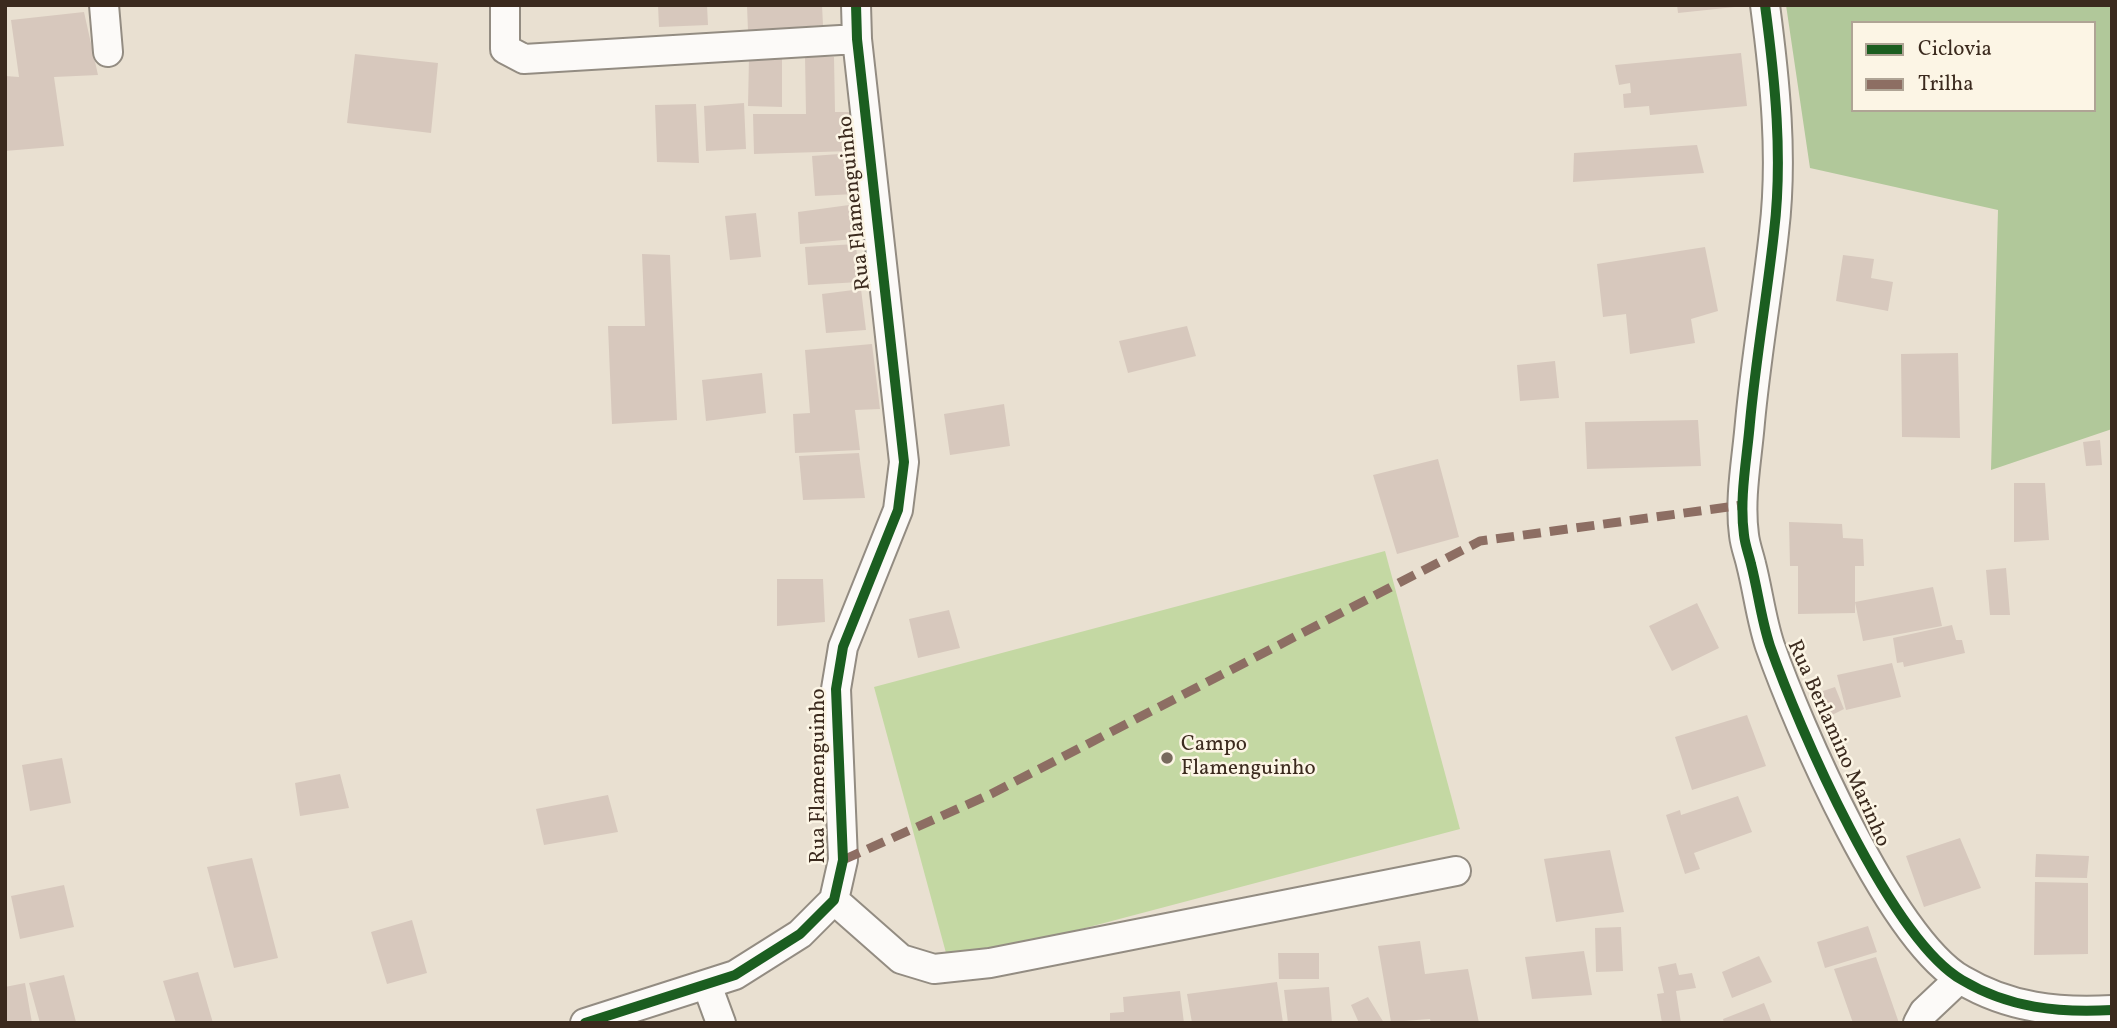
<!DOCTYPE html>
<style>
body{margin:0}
#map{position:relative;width:2117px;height:1028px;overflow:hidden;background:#e9e0d1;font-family:Vollkorn,serif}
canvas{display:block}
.frame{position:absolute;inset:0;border:7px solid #3b2a1e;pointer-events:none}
.legend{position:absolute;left:1851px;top:21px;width:245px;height:91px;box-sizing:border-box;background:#fcf5e5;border:2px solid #afa495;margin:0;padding:9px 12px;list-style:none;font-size:21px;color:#3b2a1e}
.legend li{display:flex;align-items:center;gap:14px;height:35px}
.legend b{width:35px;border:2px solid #afa495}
</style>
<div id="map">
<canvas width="2117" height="1028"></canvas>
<div class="frame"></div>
<ul class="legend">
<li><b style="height:9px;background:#1b5e20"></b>Ciclovia</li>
<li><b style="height:9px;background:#8d6e63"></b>Trilha</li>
</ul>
</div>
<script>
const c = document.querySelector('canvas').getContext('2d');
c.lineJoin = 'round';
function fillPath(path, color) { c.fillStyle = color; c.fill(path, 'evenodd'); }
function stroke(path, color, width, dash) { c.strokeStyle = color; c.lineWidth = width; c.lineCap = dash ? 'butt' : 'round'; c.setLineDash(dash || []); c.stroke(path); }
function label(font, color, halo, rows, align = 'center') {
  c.font = font + ' Vollkorn,serif'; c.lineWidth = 5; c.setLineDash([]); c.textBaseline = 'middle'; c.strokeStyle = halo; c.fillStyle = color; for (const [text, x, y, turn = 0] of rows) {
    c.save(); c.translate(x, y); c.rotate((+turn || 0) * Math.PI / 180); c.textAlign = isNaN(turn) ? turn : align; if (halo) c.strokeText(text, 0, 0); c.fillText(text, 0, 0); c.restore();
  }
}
fillPath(new Path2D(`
 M1385,551L1460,829L949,964L874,687Z`), '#c4d8a3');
fillPath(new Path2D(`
 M1786,5H2112V429L1991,470L1998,210L1810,168ZM1853,23H2094V110H1853Z`), '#b1c89a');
fillPath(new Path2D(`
 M658,5H707L708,25L659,27Z
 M747,5H822L823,25L748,31Z
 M1677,5H1734L1735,7L1678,13Z
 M84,12L98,75L54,77L64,146L5,151V76L19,77L11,20Z
 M1741,53L1747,106L1650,115L1649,106L1624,108L1623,94L1631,93L1630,83L1619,85L1615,65Z
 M355,54L438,63L431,133L347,123Z
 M805,56L834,57L835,112H851L852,151L754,154L753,114H806Z
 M749,57L782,58V107L748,106Z
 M744,103L746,149L706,151L704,106Z
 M696,104L699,163L657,162L655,105Z
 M1697,145L1704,173L1573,182L1574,153Z
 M853,153L855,194L815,196L812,156Z
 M849,205L854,239L800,244L798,212Z
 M756,213L761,257L730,260L725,216Z
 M856,244L859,282L808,285L805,247Z
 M1705,247L1718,311L1691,319L1695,343L1630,354L1626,314L1603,317L1597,264Z
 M642,254L670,255L677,420L612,424L608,326H645Z
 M1843,255L1874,259L1871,278L1893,282L1888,311L1836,301Z
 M861,289L866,330L826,333L822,294Z
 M1187,326L1196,356L1128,373L1119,341Z
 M872,344L880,409L855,410L860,450L795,453L793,414L810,413L805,350Z
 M1958,353L1960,438L1902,437L1901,354Z
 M1555,361L1559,398L1520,401L1517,365Z
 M762,373L766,413L706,421L702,380Z
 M1004,404L1010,446L950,455L944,414Z
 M1698,420L1701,466L1587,469L1585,422Z
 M2100,440L2102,465L2086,466L2083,442Z
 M859,453L865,498L803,500L799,456Z
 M1438,459L1459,537L1397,554L1373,475Z
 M2014,483H2045L2049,540L2014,542Z
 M1789,522L1842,524L1843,538L1863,539L1864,566H1855V613L1798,614V566H1790Z
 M2006,568L2010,615H1990L1986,570Z
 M777,579H823L825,622L777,626Z
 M1933,587L1942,626L1863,641L1855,602Z
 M1697,603L1719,648L1672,671L1649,626Z
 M949,610L960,648L918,658L909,619Z
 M1952,625L1956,640H1962L1965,653L1904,667L1903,662L1897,663L1893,638Z
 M1892,663L1901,697L1846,710L1837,675Z
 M1835,687L1844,709L1826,718L1814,694Z
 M1747,715L1766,766L1692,790L1675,737Z
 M62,758L71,803L30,811L22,765Z
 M340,774L349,808L300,816L295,783Z
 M608,795L618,832L544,845L536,809Z
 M1738,796L1752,832L1694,853L1700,869L1685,874L1666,815L1680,810L1681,815Z
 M1960,838L1981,888L1924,907L1906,856Z
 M1610,850L1624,912L1556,922L1544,859Z
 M2036,854L2089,856L2087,878L2035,877Z
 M252,858L278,958L234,968L207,867Z
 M2035,882L2088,883V954L2034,955Z
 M64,885L74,927L20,939L11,896Z
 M412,920L427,973L387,984L371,932Z
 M1868,926L1877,952L1825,968L1817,942Z
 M1621,927L1623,971L1596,972L1595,928Z
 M1420,941L1425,974L1468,969L1479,1023H1431L1430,1019L1391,1022L1378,946Z
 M1584,951L1592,995L1532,999L1525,957Z
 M1278,953H1319V979H1279Z
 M1759,956L1772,982L1732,998L1722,972Z
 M1876,957L1899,1023H1853L1834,969Z
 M1676,963L1679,975L1692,973L1696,988L1676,991L1681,1023H1662L1657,994L1664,993L1658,967Z
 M198,972L213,1023H176L163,981Z
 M64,975L76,1022L40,1023L29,983Z
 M1277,982L1283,1023H1192L1187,994Z
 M25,983L32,1023H5V987Z
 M1329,987L1332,1023H1288L1284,990Z
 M1180,991L1184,1023H1110V1013L1124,1012L1123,997Z
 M1368,997L1384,1023H1359L1351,1005Z
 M1764,1003L1772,1023H1724L1723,1019Z`), '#d7c8bd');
const street = new Path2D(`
 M104,5L108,52
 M505,5V49L524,59L857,39
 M1765,5C1775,80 1783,157 1774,232C1767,296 1756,358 1750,422C1747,459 1739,498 1744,535C1745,545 1749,555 1751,564C1758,591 1761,619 1770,646C1798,726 1890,939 1962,980C2009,1008 2058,1013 2112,1010
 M834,900L901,959L934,969L990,963L1456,871
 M707,985L721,1023
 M585,1023L735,975L800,934L834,900L843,860L836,689L843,647L898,510L904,462L857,39L856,5
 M1918,1023L1924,1012L1959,979`);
stroke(street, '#938c82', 32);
stroke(street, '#fcfaf8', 28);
stroke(new Path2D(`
 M843,860L991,794L1480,541L1743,505`), '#8d6e63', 9, [18, 9]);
stroke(new Path2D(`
 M1765,5C1775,80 1783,157 1774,232C1767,296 1756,358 1750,422C1747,459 1739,498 1744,535C1745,545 1749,555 1751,564C1758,591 1761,619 1770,646C1798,726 1890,939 1962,980C2009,1008 2058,1013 2112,1010
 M585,1023L735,975L800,934L834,900L843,860L836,689L843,647L898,510L904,462L857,39L856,5`), '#1b5e20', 10);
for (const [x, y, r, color] of [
 [1167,758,7,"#786a5d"]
]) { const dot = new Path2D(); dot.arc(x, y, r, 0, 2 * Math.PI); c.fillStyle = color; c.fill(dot); stroke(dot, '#fcf5e5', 2.5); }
label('21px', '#3b2a1e', '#fcf5e5', [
 ["Rua Flamenguinho",856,203,-96],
 ["Rua Berlamino Marinho",1837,744,66],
 ["Rua Flamenguinho",820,776,-90]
]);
label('21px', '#3b2a1e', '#fcf5e5', [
 ["Campo",1181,746],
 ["Flamenguinho",1181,770]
], 'left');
</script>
